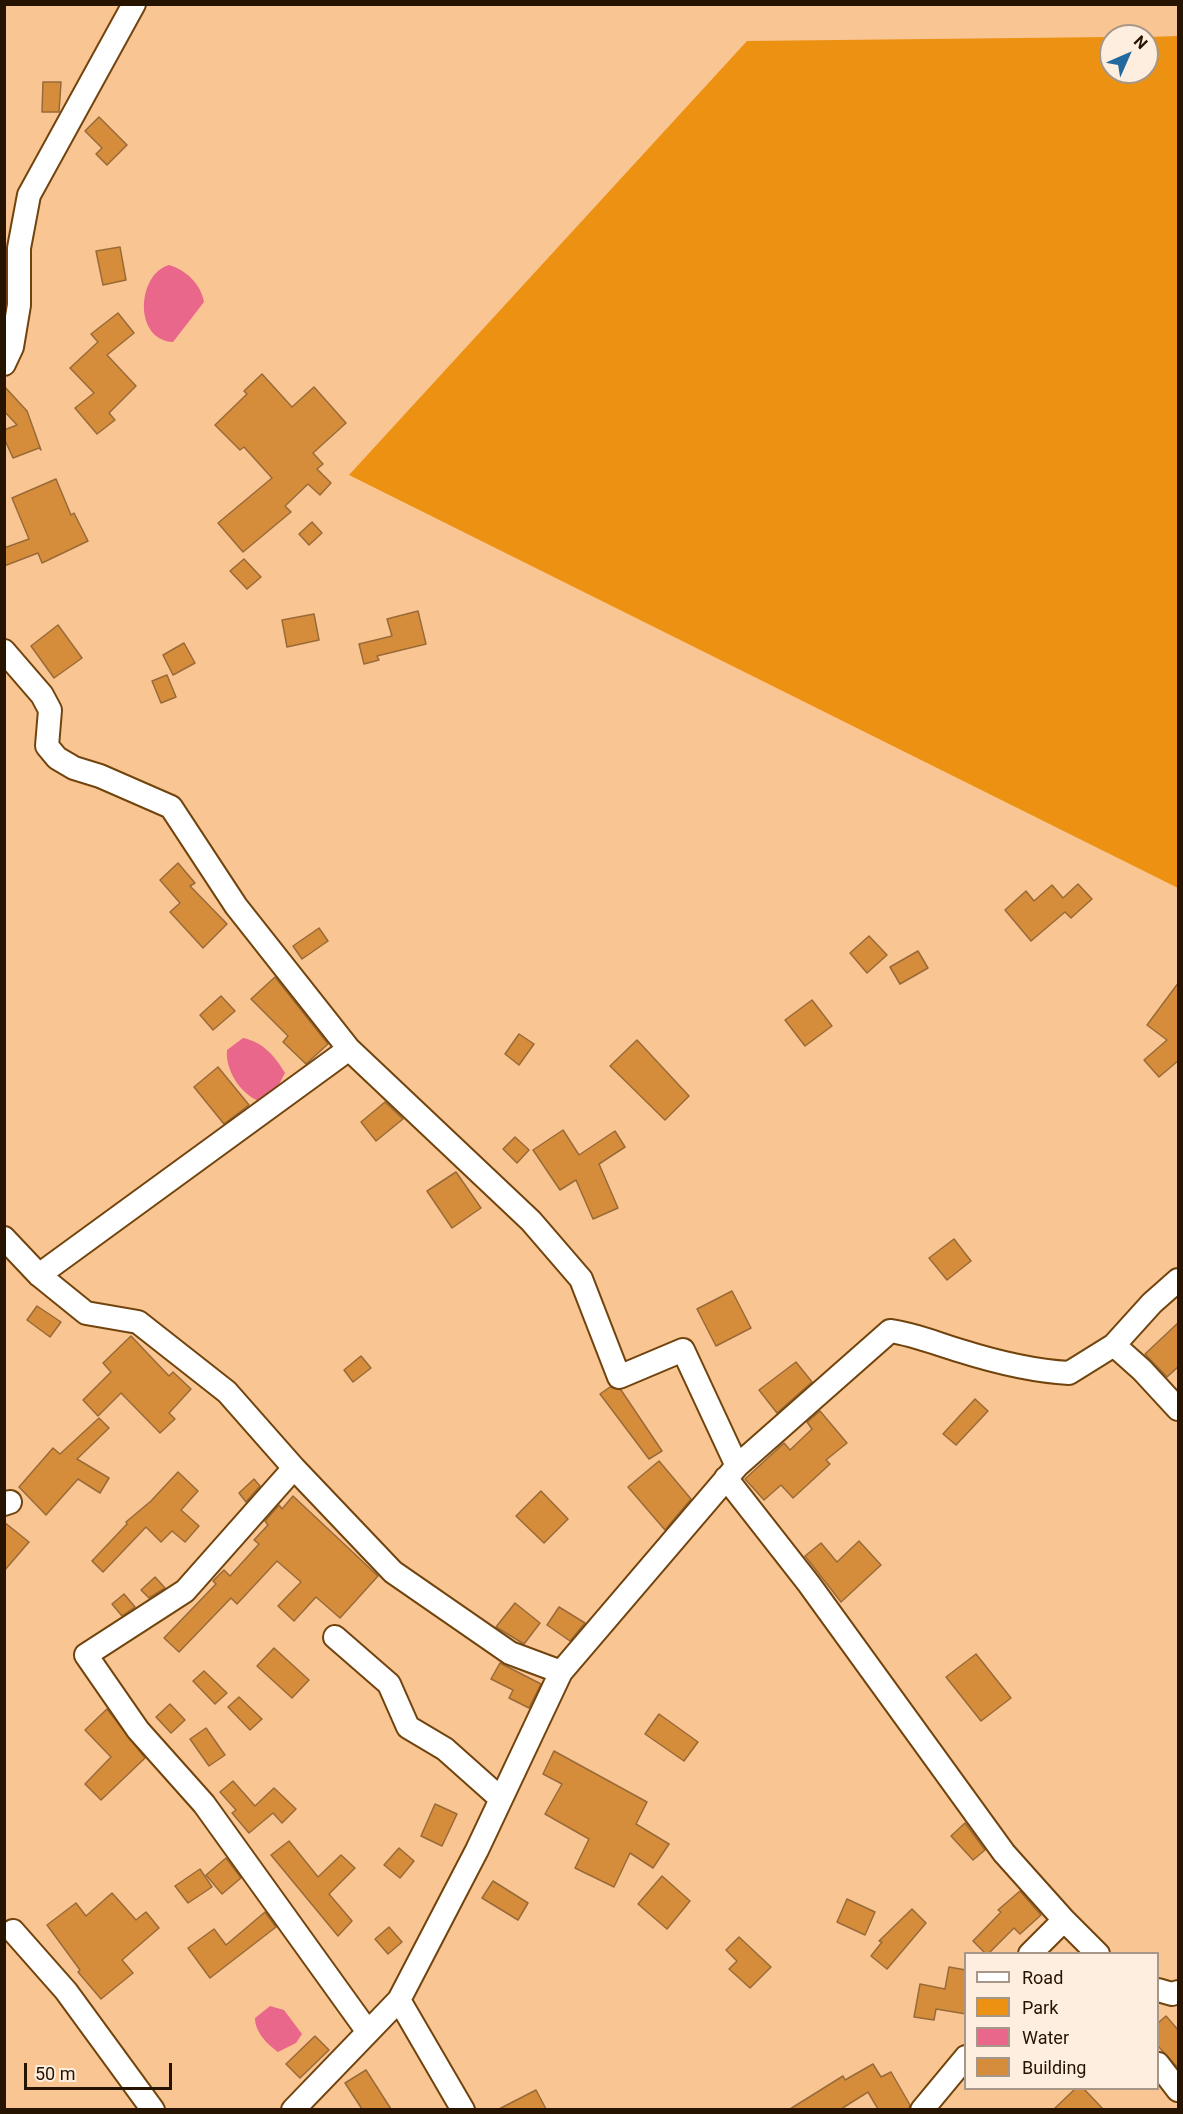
<!DOCTYPE html>
<html>
<head>
<meta charset="utf-8">
<style>
	body { margin:0 }
	#map { position:relative; width:1183px; height:2114px; overflow:hidden; background:#f9c592; font-family:Roboto,sans-serif }
	canvas { display:block }
	.frame { position:absolute; inset:0; border:6px solid #261401; pointer-events:none }
	.legend { position:absolute; left:964px; top:1952px; width:195px; height:138px; box-sizing:border-box; background:#feeedf; border:2px solid #a89786; margin:0; padding:8px 10px; list-style:none; font-size:18px; color:#261401 }
	.legend li { display:flex; align-items:center; gap:12px; height:30px }
	.legend b { width:30px; border:2px solid #a89786 }
	.north { position:absolute; left:1099px; top:24px; width:60px; height:60px; box-sizing:border-box; background:#feeedf; border:2px solid #a89786; border-radius:50%; rotate:45deg; font-size:16px; font-weight:700; line-height:24px; text-align:center; color:#261401 }
	.north::after { content:''; display:block; margin:auto; width:21px; height:27px; background:#23699d; clip-path:polygon(50% 0,100% 100%,50% 72%,0 100%) }
	.scale { position:absolute; left:24px; top:2063px; width:148px; height:27px; box-sizing:border-box; border:3px solid #261401; border-top:0; padding-left:8px; font-size:18px; line-height:21px; white-space:nowrap; color:#261401; -webkit-text-stroke:4px #feeedf; paint-order:stroke }
</style>
</head>
<body>
<div id="map">
<canvas width="1183" height="2114"></canvas>
<div class="frame"></div>
<ul class="legend">
<li><b style="height:8px;background:#fff"></b>Road</li>
<li><b style="height:16px;background:#ec9112"></b>Park</li>
<li><b style="height:16px;background:#e9678b"></b>Water</li>
<li><b style="height:16px;background:#d68d3b"></b>Building</li>
</ul>
<div class="north">N</div>
<div class="scale">50 m</div>
</div>
<script>
const g = document.querySelector('canvas').getContext('2d');
g.lineJoin = 'round';
function paint(path, color) { g.fillStyle = color; g.fill(path, 'evenodd'); }
function stroke(path, color, width, dash) { g.strokeStyle = color; g.lineWidth = width; g.lineCap = dash ? 'butt' : 'round'; g.setLineDash(dash || []); g.stroke(path); }
paint(new Path2D(`
	M 1178,36 L 1178,888 L 349,475 L 747,41 L 1111,37 L 1111,72 L 1147,72 L 1147,37 Z`), '#ec9112');
paint(new Path2D(`
	M 169,265 C 186,270 201,284 204,302 L 173,342 C 133,340 137,274 169,265 Z
	M 243,1038 C 263,1042 275,1056 285,1073 L 276,1090 L 265,1103 C 243,1098 225,1072 227,1050 Z
	M 270,2006 L 284,2010 L 302,2034 L 296,2043 L 278,2052 C 267,2044 255,2032 255,2018 Z`), '#e9678b');
const building = new Path2D(`
	M 43,82 L 61,82 L 59,112 L 42,112 Z
	M 99,117 L 127,145 L 107,165 L 96,154 L 102,148 L 85,131 Z
	M 120,247 L 126,280 L 103,285 L 96,251 Z
	M 118,313 L 134,333 L 107,355 L 136,386 L 109,413 L 115,420 L 97,434 L 75,408 L 94,393 L 70,368 L 98,342 L 91,334 Z
	M 262,374 L 292,407 L 314,387 L 346,423 L 313,453 L 323,464 L 317,469 L 331,483 L 320,495 L 308,484 L 285,506 L 291,512 L 243,552 L 218,523 L 272,478 L 244,447 L 240,450 L 215,425 L 247,394 L 244,391 Z
	M 4,386 L 27,411 L 41,450 L 39,448 L 13,458 L 4,438 L 4,430 L 17,425 L 4,411 Z
	M 56,479 L 71,515 L 74,513 L 88,541 L 42,563 L 38,553 L 4,566 L 4,548 L 29,539 L 12,498 Z
	M 312,522 L 322,533 L 309,545 L 299,534 Z
	M 244,559 L 261,577 L 247,589 L 230,571 Z
	M 418,611 L 426,644 L 377,656 L 379,660 L 364,664 L 359,644 L 392,636 L 387,619 Z
	M 314,614 L 319,640 L 287,647 L 282,620 Z
	M 58,625 L 82,658 L 54,678 L 31,646 Z
	M 184,643 L 195,663 L 173,675 L 163,655 Z
	M 167,675 L 176,697 L 161,703 L 152,681 Z
	M 178,863 L 195,883 L 190,886 L 227,924 L 203,948 L 170,912 L 180,903 L 160,880 Z
	M 1078,884 L 1092,899 L 1071,918 L 1065,912 L 1031,941 L 1005,910 L 1026,891 L 1034,901 L 1052,885 L 1063,898 Z
	M 319,928 L 328,941 L 302,959 L 293,946 Z
	M 869,936 L 887,955 L 867,973 L 850,953 Z
	M 918,951 L 928,968 L 900,984 L 890,967 Z
	M 275,977 L 328,1044 L 306,1064 L 283,1042 L 288,1036 L 251,999 Z
	M 1179,982 L 1179,1060 L 1159,1077 L 1144,1060 L 1167,1040 L 1147,1025 Z
	M 221,996 L 235,1011 L 213,1030 L 200,1015 Z
	M 812,1000 L 832,1026 L 805,1046 L 785,1020 Z
	M 519,1034 L 534,1044 L 519,1065 L 505,1054 Z
	M 637,1040 L 689,1096 L 665,1120 L 610,1066 Z
	M 218,1067 L 249,1105 L 224,1124 L 194,1087 Z
	M 385,1102 L 403,1119 L 376,1141 L 361,1122 Z
	M 563,1130 L 579,1155 L 615,1131 L 625,1147 L 599,1164 L 618,1208 L 593,1219 L 576,1180 L 560,1190 L 533,1150 Z
	M 515,1137 L 529,1150 L 517,1163 L 503,1149 Z
	M 456,1172 L 481,1208 L 452,1228 L 427,1191 Z
	M 954,1239 L 971,1261 L 947,1280 L 929,1258 Z
	M 732,1291 L 751,1328 L 716,1346 L 697,1309 Z
	M 37,1306 L 61,1322 L 50,1337 L 27,1320 Z
	M 1179,1322 L 1179,1366 L 1167,1377 L 1145,1354 Z
	M 131,1336 L 169,1376 L 173,1372 L 191,1389 L 169,1413 L 175,1419 L 160,1433 L 121,1393 L 98,1416 L 83,1400 L 111,1372 L 103,1363 Z
	M 361,1356 L 371,1368 L 353,1382 L 344,1370 Z
	M 796,1362 L 812,1382 L 777,1413 L 759,1390 Z
	M 610,1387 L 621,1390 L 662,1451 L 649,1459 L 600,1394 Z
	M 975,1399 L 988,1411 L 956,1445 L 943,1434 Z
	M 820,1411 L 847,1443 L 826,1460 L 830,1464 L 793,1498 L 781,1485 L 764,1500 L 745,1479 L 784,1443 L 790,1450 L 812,1429 L 807,1422 Z
	M 99,1418 L 109,1428 L 77,1459 L 109,1478 L 100,1493 L 78,1479 L 46,1515 L 19,1487 L 53,1448 L 60,1454 Z
	M 659,1461 L 691,1499 L 665,1530 L 628,1487 Z
	M 178,1472 L 198,1491 L 181,1510 L 199,1526 L 185,1542 L 172,1531 L 161,1542 L 146,1527 L 103,1572 L 92,1561 L 127,1524 L 126,1522 L 151,1501 Z
	M 254,1479 L 260,1486 L 246,1502 L 239,1493 Z
	M 541,1491 L 568,1519 L 544,1543 L 516,1516 Z
	M 293,1496 L 378,1576 L 340,1618 L 316,1597 L 294,1621 L 278,1606 L 301,1582 L 277,1561 L 237,1604 L 231,1598 L 179,1652 L 164,1638 L 216,1584 L 213,1581 L 224,1570 L 230,1576 L 259,1544 L 254,1540 L 268,1525 L 265,1521 L 279,1505 L 282,1509 Z
	M 4,1522 L 29,1542 L 4,1571 Z
	M 859,1541 L 881,1565 L 841,1602 L 805,1556 L 821,1543 L 837,1562 Z
	M 155,1577 L 165,1588 L 149,1598 L 141,1590 Z
	M 124,1594 L 135,1607 L 122,1616 L 112,1604 Z
	M 515,1603 L 540,1623 L 524,1644 L 496,1627 Z
	M 559,1607 L 585,1623 L 570,1641 L 547,1625 Z
	M 274,1648 L 309,1680 L 292,1698 L 257,1666 Z
	M 976,1654 L 1011,1698 L 981,1721 L 946,1677 Z
	M 500,1663 L 541,1684 L 529,1708 L 509,1698 L 513,1690 L 491,1679 Z
	M 204,1671 L 227,1693 L 215,1704 L 193,1681 Z
	M 239,1697 L 262,1719 L 250,1730 L 228,1707 Z
	M 170,1704 L 185,1720 L 171,1733 L 156,1717 Z
	M 107,1709 L 145,1758 L 101,1800 L 85,1784 L 111,1757 L 85,1730 Z
	M 659,1714 L 698,1742 L 684,1761 L 645,1734 Z
	M 206,1728 L 225,1755 L 209,1766 L 190,1739 Z
	M 554,1751 L 647,1802 L 636,1824 L 669,1844 L 653,1868 L 630,1853 L 614,1887 L 575,1868 L 589,1839 L 545,1814 L 562,1784 L 543,1774 Z
	M 233,1781 L 255,1806 L 274,1788 L 296,1809 L 282,1823 L 273,1813 L 249,1833 L 232,1813 L 236,1810 L 220,1792 Z
	M 435,1804 L 457,1814 L 442,1846 L 421,1836 Z
	M 965,1823 L 985,1850 L 973,1860 L 951,1836 Z
	M 289,1841 L 318,1877 L 341,1855 L 355,1868 L 329,1894 L 352,1921 L 338,1936 L 271,1855 Z
	M 399,1848 L 414,1861 L 400,1878 L 384,1865 Z
	M 226,1858 L 241,1878 L 222,1894 L 206,1875 Z
	M 200,1869 L 212,1887 L 188,1903 L 175,1886 Z
	M 662,1876 L 690,1901 L 667,1929 L 638,1904 Z
	M 493,1881 L 528,1903 L 518,1920 L 482,1898 Z
	M 1020,1891 L 1041,1915 L 1020,1934 L 1014,1928 L 989,1953 L 985,1953 L 973,1941 L 1001,1912 L 998,1910 Z
	M 112,1893 L 136,1920 L 146,1912 L 159,1928 L 122,1960 L 133,1973 L 101,1999 L 78,1972 L 80,1970 L 47,1925 L 76,1903 L 86,1916 Z
	M 847,1899 L 875,1912 L 865,1935 L 837,1922 Z
	M 912,1909 L 926,1923 L 887,1969 L 871,1956 L 882,1942 L 879,1941 Z
	M 265,1912 L 276,1927 L 210,1978 L 188,1948 L 214,1929 L 226,1945 Z
	M 389,1927 L 402,1942 L 388,1954 L 375,1939 Z
	M 739,1937 L 771,1967 L 750,1988 L 729,1969 L 737,1961 L 726,1950 Z
	M 949,1967 L 966,1970 L 966,2014 L 936,2009 L 934,2020 L 914,2017 L 920,1984 L 945,1989 Z
	M 1166,2016 L 1179,2031 L 1179,2069 L 1158,2046 L 1158,2023 Z
	M 315,2036 L 329,2050 L 300,2078 L 286,2064 Z
	M 873,2064 L 881,2077 L 891,2072 L 910,2105 L 909,2109 L 878,2109 L 868,2092 L 841,2109 L 790,2109 L 843,2076 L 845,2080 Z
	M 366,2070 L 391,2109 L 362,2109 L 345,2083 Z
	M 1076,2088 L 1083,2088 L 1103,2109 L 1054,2109 Z
	M 536,2090 L 546,2109 L 499,2109 Z`);
paint(building, '#d68d3b');
stroke(building, '#996a38', 1.5);
const street = new Path2D(`
	M 4,364 L 12,347 L 19,305 L 19,248 L 29,195 L 134,4
	M 4,651 L 42,695 L 50,710 L 47,746 L 57,758 L 74,768 L 100,776 L 171,807 L 236,906 L 349,1049 L 531,1221 L 581,1279 L 619,1377 L 683,1350 L 737,1466
	M 4,1238 L 39,1275 L 86,1313 L 138,1322 L 227,1392 L 294,1468 L 185,1591 L 86,1655 L 138,1730 L 204,1804 L 368,2032
	M 39,1275 L 349,1049
	M 1114,1345 L 1152,1303 L 1178,1280
	M 294,1468 L 393,1572 L 510,1653 L 561,1672
	M 726,1478 L 809,1584 L 1004,1853 L 1064,1920 L 1098,1954
	M 4,1504 L 10,1502
	M 335,1637 L 389,1684 L 408,1727 L 445,1749 L 500,1798
	M 13,1931 L 66,1991 L 153,2110
	M 1030,1954 L 1064,1920
	M 1158,1990 L 1172,1994 L 1178,1992
	M 399,2000 L 463,2110
	M 1158,2064 L 1178,2090
	M 293,2110 L 399,2000 L 477,1850 L 561,1672 L 737,1466 L 890,1331 C 914,1334 937,1344 961,1351 C 996,1362 1033,1371 1069,1373 L 1114,1345 L 1142,1370 L 1178,1409
	M 922,2110 L 966,2057`);
stroke(street, '#71440e', 26);
stroke(street, '#fff', 22);
</script>
</body>
</html>
